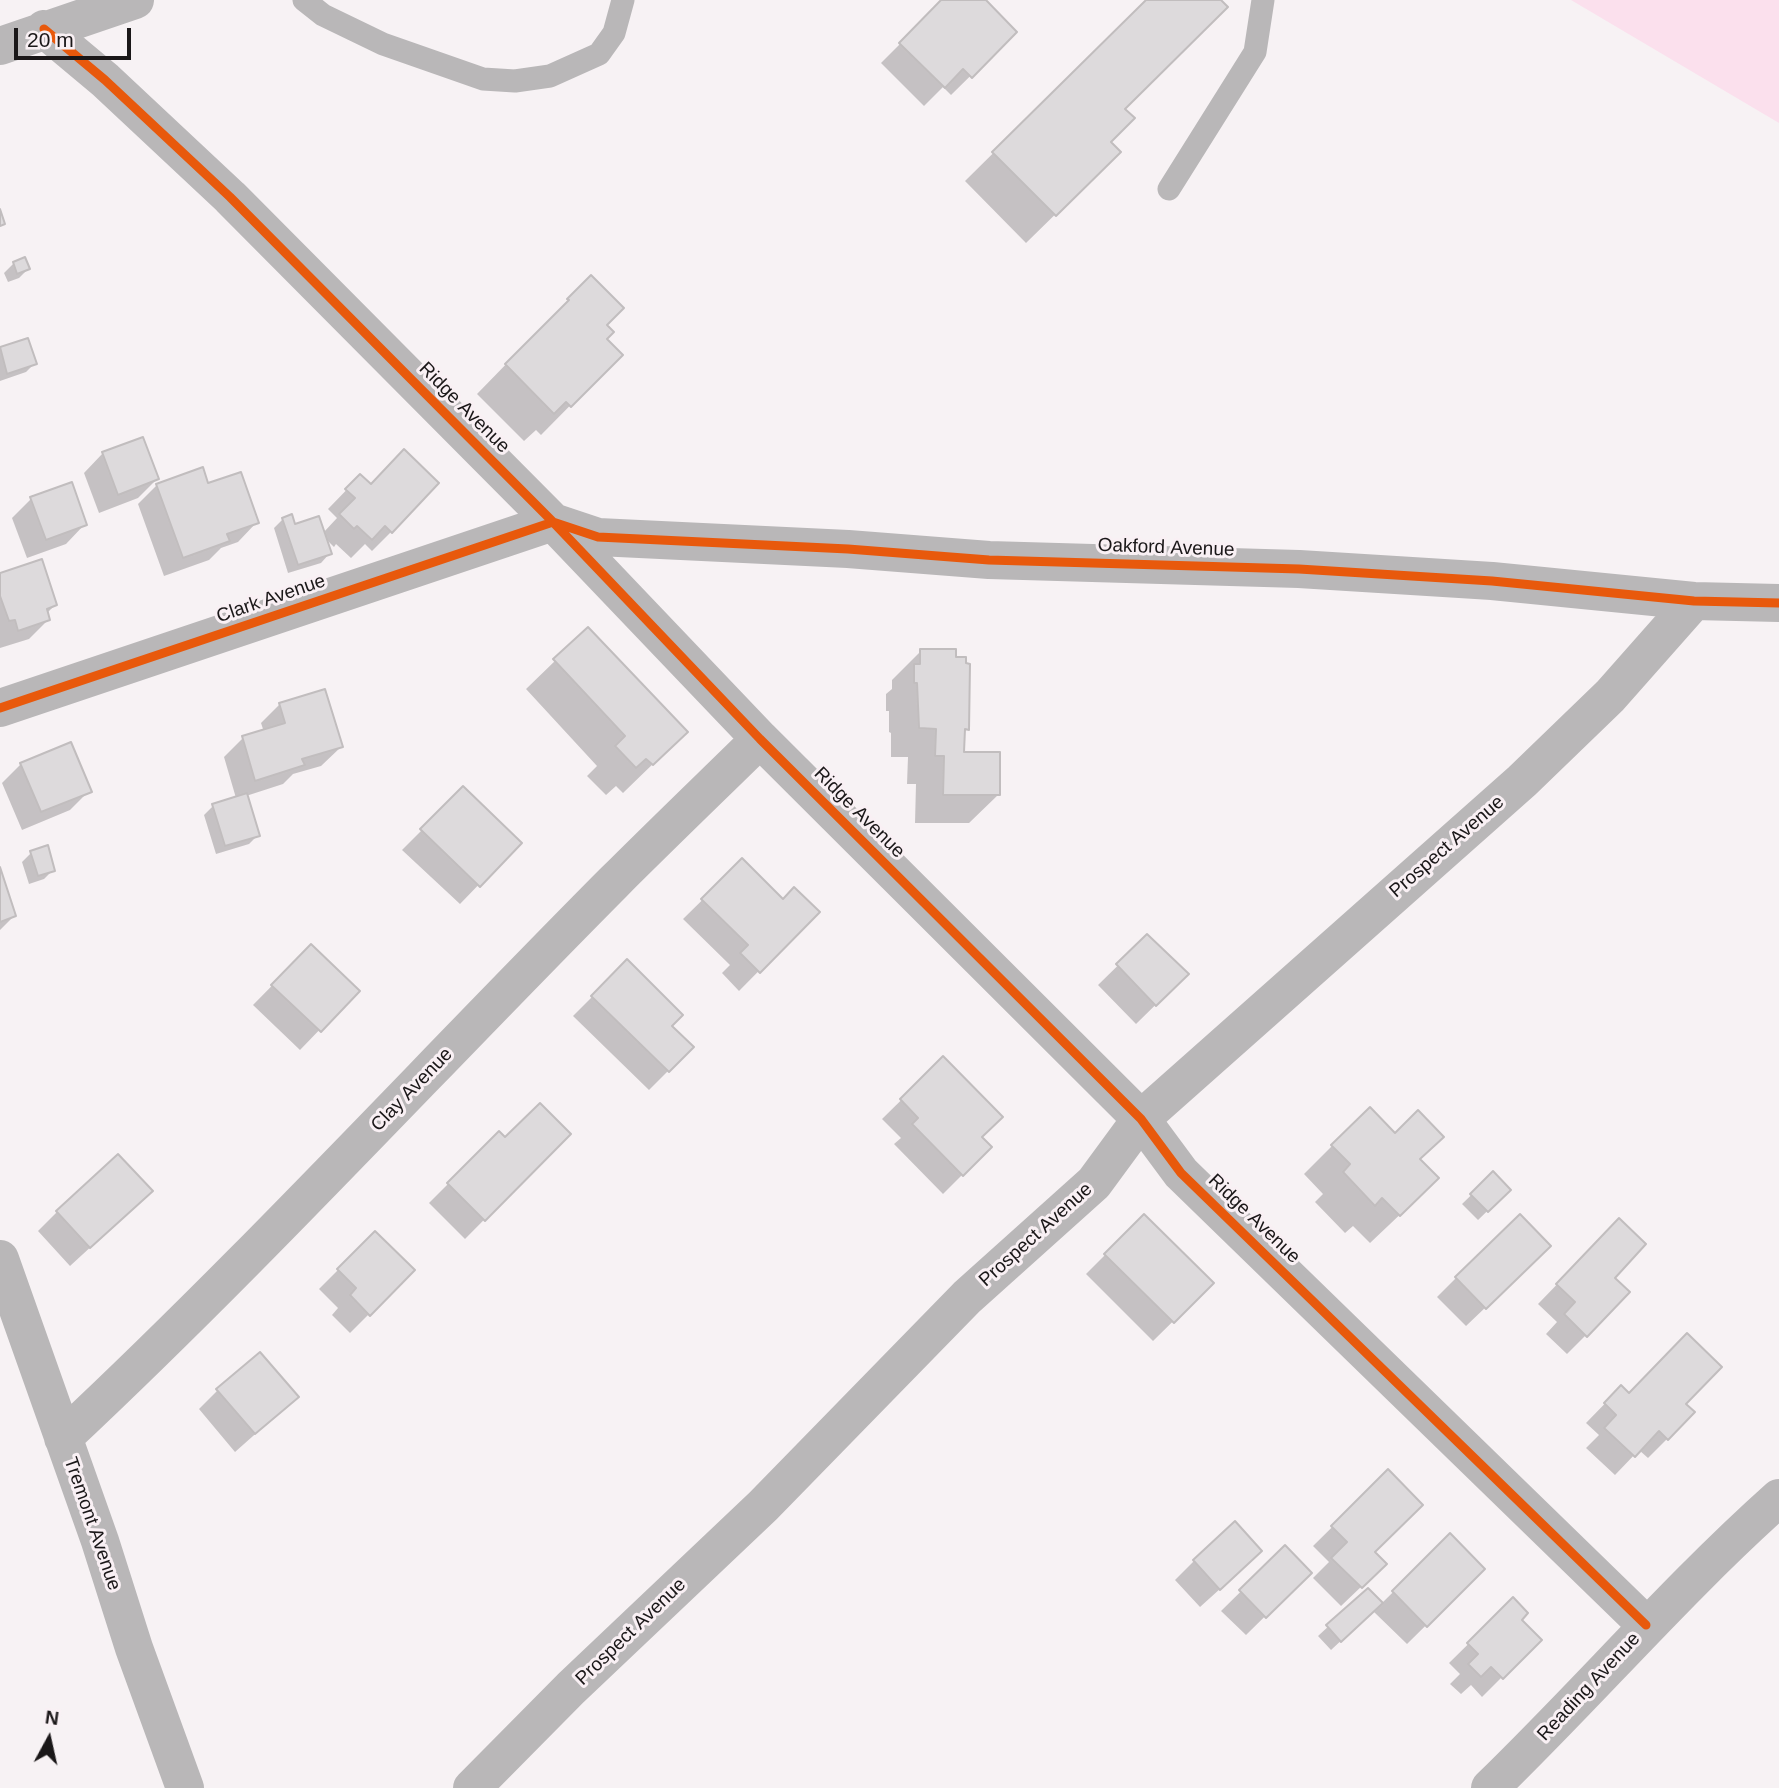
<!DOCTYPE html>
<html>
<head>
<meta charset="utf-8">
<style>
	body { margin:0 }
	#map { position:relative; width:1779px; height:1788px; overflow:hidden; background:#f7f2f4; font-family:Arial,sans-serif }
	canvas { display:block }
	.north { position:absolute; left:14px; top:1704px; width:70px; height:70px; -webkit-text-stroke:5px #f9f0f4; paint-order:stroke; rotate:8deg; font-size:19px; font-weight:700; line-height:28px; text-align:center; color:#1a1718 }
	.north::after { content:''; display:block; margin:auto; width:24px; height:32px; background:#1a1718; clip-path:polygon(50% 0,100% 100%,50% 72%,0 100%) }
	.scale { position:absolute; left:14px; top:28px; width:117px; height:32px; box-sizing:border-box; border:4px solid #1a1718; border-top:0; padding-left:9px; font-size:21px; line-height:24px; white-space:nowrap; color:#1a1718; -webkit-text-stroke:5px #f9f0f4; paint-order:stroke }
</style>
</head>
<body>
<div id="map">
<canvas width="1779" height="1788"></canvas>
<div class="north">N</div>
<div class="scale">20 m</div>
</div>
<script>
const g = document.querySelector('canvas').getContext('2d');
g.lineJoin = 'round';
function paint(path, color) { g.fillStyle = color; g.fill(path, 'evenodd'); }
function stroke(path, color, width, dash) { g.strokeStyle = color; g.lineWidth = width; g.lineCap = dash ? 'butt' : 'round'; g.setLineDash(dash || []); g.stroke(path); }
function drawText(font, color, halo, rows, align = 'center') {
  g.font = font + ' Arial,sans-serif'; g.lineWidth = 6; g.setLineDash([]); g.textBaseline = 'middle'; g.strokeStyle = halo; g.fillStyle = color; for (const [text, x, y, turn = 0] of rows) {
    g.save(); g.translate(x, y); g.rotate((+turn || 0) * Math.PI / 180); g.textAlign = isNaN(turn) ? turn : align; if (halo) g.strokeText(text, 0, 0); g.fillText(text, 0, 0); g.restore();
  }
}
paint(new Path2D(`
	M 1571,0 L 1779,0 L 1779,123 Z`), '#fbe0ed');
paint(new Path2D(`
	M 944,0 L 983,0 L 1015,32 L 951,95 L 943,87 L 924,106 L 881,63 Z
	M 1148,0 L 1218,0 L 1123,109 L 1109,141 L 1119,152 L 1026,243 L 965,181 Z
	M 14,263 L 28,269 L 19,278 L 8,282 L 4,273 Z
	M 591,277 L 604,325 L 604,339 L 620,355 L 541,435 L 536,430 L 524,441 L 477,394 Z
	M 27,340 L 35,363 L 26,372 L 0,381 L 0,349 Z
	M 103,453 L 157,479 L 138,498 L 99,513 L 84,473 Z
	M 360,476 L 391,532 L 372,551 L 365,544 L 351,558 L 336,544 L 334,547 L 325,538 L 330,553 L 321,563 L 288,573 L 274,528 L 283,519 L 294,526 L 323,533 L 337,518 L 328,509 Z
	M 157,485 L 207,485 L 257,522 L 238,542 L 221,548 L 209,560 L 164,576 L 138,504 Z
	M 31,499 L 85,524 L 66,544 L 27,558 L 12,518 Z
	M 0,575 L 55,605 L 46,614 L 48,620 L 29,639 L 0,648 Z
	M 588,629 L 657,760 L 623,793 L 616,786 L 606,795 L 587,776 L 597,766 L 526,689 Z
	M 921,651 L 967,729 L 963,733 L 963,754 L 998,795 L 969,823 L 915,823 L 916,784 L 907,784 L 908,757 L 891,757 L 891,733 L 889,732 L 889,711 L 886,711 L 886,694 L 892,689 L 892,680 Z
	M 280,704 L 341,747 L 321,766 L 293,774 L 283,784 L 246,796 L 258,835 L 249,844 L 216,854 L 204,815 L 213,806 L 236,798 L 224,757 L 243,738 L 264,732 L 261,723 Z
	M 21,764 L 89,791 L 70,810 L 22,830 L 2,783 Z
	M 463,789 L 519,843 L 460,904 L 402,850 Z
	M 31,853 L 53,870 L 44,879 L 29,884 L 22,862 Z
	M 742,861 L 783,901 L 817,912 L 739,991 L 722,973 L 730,965 L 683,919 Z
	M 0,872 L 14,916 L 0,930 Z
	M 1147,937 L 1187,974 L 1136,1024 L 1098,985 Z
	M 311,946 L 357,991 L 300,1050 L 253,1005 Z
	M 627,962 L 670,1026 L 692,1047 L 649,1090 L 573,1016 Z
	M 943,1059 L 980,1137 L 990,1147 L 943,1194 L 894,1144 L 901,1138 L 882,1119 Z
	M 499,1133 L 505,1139 L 569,1134 L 465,1239 L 429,1203 Z
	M 1395,1135 L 1419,1160 L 1408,1207 L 1370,1243 L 1353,1226 L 1345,1233 L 1315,1202 L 1323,1194 L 1304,1174 L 1332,1146 Z
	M 1493,1174 L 1509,1190 L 1478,1220 L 1462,1204 Z
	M 131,1210 L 70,1266 L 38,1231 L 57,1212 Z
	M 1144,1216 L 1212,1283 L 1153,1341 L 1086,1274 Z
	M 375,1233 L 413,1270 L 350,1333 L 332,1315 L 338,1308 L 319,1289 Z
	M 1600,1240 L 1612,1278 L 1586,1335 L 1567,1354 L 1546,1334 L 1557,1322 L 1538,1304 Z
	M 1530,1265 L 1466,1326 L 1437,1297 L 1456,1278 Z
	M 1621,1387 L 1629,1395 L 1684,1404 L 1667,1439 L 1648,1458 L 1639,1450 L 1615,1475 L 1586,1448 L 1599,1435 L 1586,1423 Z
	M 218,1390 L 297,1397 L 235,1452 L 199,1409 Z
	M 1388,1472 L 1373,1552 L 1385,1564 L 1341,1606 L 1313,1578 L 1329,1562 L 1313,1546 Z
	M 1450,1536 L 1483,1569 L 1407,1644 L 1373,1611 L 1331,1650 L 1318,1636 L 1368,1590 L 1381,1604 Z
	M 1285,1548 L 1309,1573 L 1246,1635 L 1221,1611 Z
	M 1194,1561 L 1241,1570 L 1200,1607 L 1175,1580 Z
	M 1513,1600 L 1519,1620 L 1539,1640 L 1482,1697 L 1471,1685 L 1461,1694 L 1450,1684 L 1460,1674 L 1449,1663 Z`), '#0003');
const building = new Path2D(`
	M 941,0 L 986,0 L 1017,32 L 972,78 L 963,69 L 945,88 L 899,43 Z
	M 1146,0 L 1221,0 L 1228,7 L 1125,109 L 1135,118 L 1111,142 L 1121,152 L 1056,216 L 992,152 Z
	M 0,209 L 5,224 L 0,226 Z
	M 25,257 L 30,269 L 17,274 L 13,262 Z
	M 591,275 L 624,308 L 607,325 L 614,332 L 607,339 L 623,355 L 571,407 L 566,402 L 554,414 L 505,364 L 569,300 L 567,299 Z
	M 28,338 L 37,364 L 7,374 L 0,347 Z
	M 143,437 L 159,479 L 118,495 L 102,452 Z
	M 404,449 L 439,483 L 392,533 L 385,526 L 372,540 L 357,526 L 354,529 L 339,514 L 355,498 L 345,489 L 360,474 L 371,484 Z
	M 203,467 L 208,483 L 241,472 L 259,523 L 227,534 L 230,541 L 183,558 L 156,484 Z
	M 72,482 L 87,525 L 46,540 L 30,497 Z
	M 292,514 L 295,524 L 319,516 L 332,554 L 298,565 L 282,518 Z
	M 42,559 L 57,605 L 47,609 L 50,620 L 18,631 L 15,620 L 9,621 L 0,596 L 0,573 Z
	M 588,627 L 688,732 L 653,765 L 646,759 L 636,768 L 615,746 L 625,736 L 553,659 Z
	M 920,649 L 956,649 L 956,657 L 966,657 L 966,663 L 970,664 L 969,730 L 965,729 L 964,752 L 1000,752 L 1000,795 L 943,795 L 944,756 L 935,756 L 936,729 L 919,728 L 917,683 L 914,683 L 914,664 L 920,664 Z
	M 325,689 L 343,747 L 302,759 L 305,765 L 255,781 L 242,736 L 285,723 L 279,703 Z
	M 71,742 L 92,792 L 41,812 L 20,763 Z
	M 463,786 L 522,843 L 480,887 L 420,829 Z
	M 247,793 L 260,836 L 225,846 L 212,804 Z
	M 48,845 L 55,871 L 38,876 L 30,851 Z
	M 742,858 L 783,899 L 794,887 L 820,912 L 760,973 L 740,953 L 748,945 L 701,899 Z
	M 0,867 L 16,916 L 0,922 Z
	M 1147,934 L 1189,974 L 1156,1006 L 1116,964 Z
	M 311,944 L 360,991 L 321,1032 L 271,985 Z
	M 627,959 L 683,1015 L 672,1026 L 694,1047 L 669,1072 L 591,996 Z
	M 943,1056 L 1003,1117 L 982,1137 L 992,1147 L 963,1176 L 912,1124 L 918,1118 L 900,1099 Z
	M 540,1103 L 571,1134 L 485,1221 L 447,1183 L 499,1131 L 505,1137 Z
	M 1370,1107 L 1395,1133 L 1418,1110 L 1444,1137 L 1420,1159 L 1439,1178 L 1400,1216 L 1382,1198 L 1375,1206 L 1343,1172 L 1350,1164 L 1331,1145 Z
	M 118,1154 L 153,1191 L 90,1248 L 56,1211 Z
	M 1493,1171 L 1511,1190 L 1488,1212 L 1470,1194 Z
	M 1144,1214 L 1214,1283 L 1174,1323 L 1104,1254 Z
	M 1520,1214 L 1551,1246 L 1486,1309 L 1455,1277 Z
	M 1619,1218 L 1646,1244 L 1615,1278 L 1630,1292 L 1587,1337 L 1564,1314 L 1575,1302 L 1556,1284 Z
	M 375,1231 L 415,1270 L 370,1316 L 350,1295 L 356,1288 L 337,1269 Z
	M 1687,1333 L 1722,1367 L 1686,1404 L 1695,1412 L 1668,1440 L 1659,1431 L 1635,1457 L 1604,1428 L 1616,1415 L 1604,1403 L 1621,1385 L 1629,1393 Z
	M 260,1352 L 299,1397 L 255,1434 L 216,1389 Z
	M 1388,1469 L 1423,1505 L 1375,1552 L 1387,1564 L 1362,1588 L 1331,1558 L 1347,1542 L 1331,1526 Z
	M 1235,1521 L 1262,1551 L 1220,1590 L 1193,1560 Z
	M 1450,1533 L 1485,1569 L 1427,1627 L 1392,1591 Z
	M 1285,1545 L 1312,1573 L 1266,1618 L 1239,1590 Z
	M 1368,1588 L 1383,1603 L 1341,1642 L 1326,1625 Z
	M 1513,1597 L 1528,1613 L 1522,1620 L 1542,1640 L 1503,1679 L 1491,1667 L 1481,1677 L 1468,1664 L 1478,1654 L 1467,1643 Z`);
paint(building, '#dddadc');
stroke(building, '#c1bdbe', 2);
stroke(new Path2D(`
	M 304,0 L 323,15 L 383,44 L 483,79 L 515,81 L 550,76 L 599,54 L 614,33 L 623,0
	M 1169,189 L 1255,52 L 1263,0`), '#b9b7b8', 23);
stroke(new Path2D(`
	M 44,29 L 105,80 L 230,197 L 553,522 L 760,739 L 1141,1119 L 1181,1173 L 1646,1625
	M 0,46 L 135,0
	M 0,708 L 553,522 L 598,537 L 848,549 L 989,560 L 1299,569 L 1492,581 L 1694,601 L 1779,603
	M 0,1259 L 100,1541 L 134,1648 L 185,1788
	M 63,1438 C 253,1260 429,1068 613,883 C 661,835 711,787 760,739
	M 472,1788 L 571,1688 L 763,1506 L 967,1297 L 1094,1183 L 1141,1119 L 1522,781 L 1610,696 L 1694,601
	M 1490,1788 C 1588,1693 1677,1589 1779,1498`), '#b9b7b8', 38);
stroke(new Path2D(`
	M 44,29 L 105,80 L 230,197 L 553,522 L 760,739 L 1141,1119 L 1181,1173 L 1646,1625
	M 0,708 L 553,522 L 598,537 L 848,549 L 989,560 L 1299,569 L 1492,581 L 1694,601 L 1779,603`), '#e8590c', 9);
drawText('19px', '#1a1718', '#f9f0f4', [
	["Ridge Avenue",464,408,45],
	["Oakford Avenue",1166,548,2],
	["Clark Avenue",271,599,-19],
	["Ridge Avenue",859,813,45],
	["Prospect Avenue",1447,847,-41],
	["Clay Avenue",412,1090,-46],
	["Ridge Avenue",1254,1219,44],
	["Prospect Avenue",1036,1235,-42],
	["Tremont Avenue",92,1524,71],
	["Prospect Avenue",631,1632,-44],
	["Reading Avenue",1589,1687,-47]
]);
</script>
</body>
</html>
